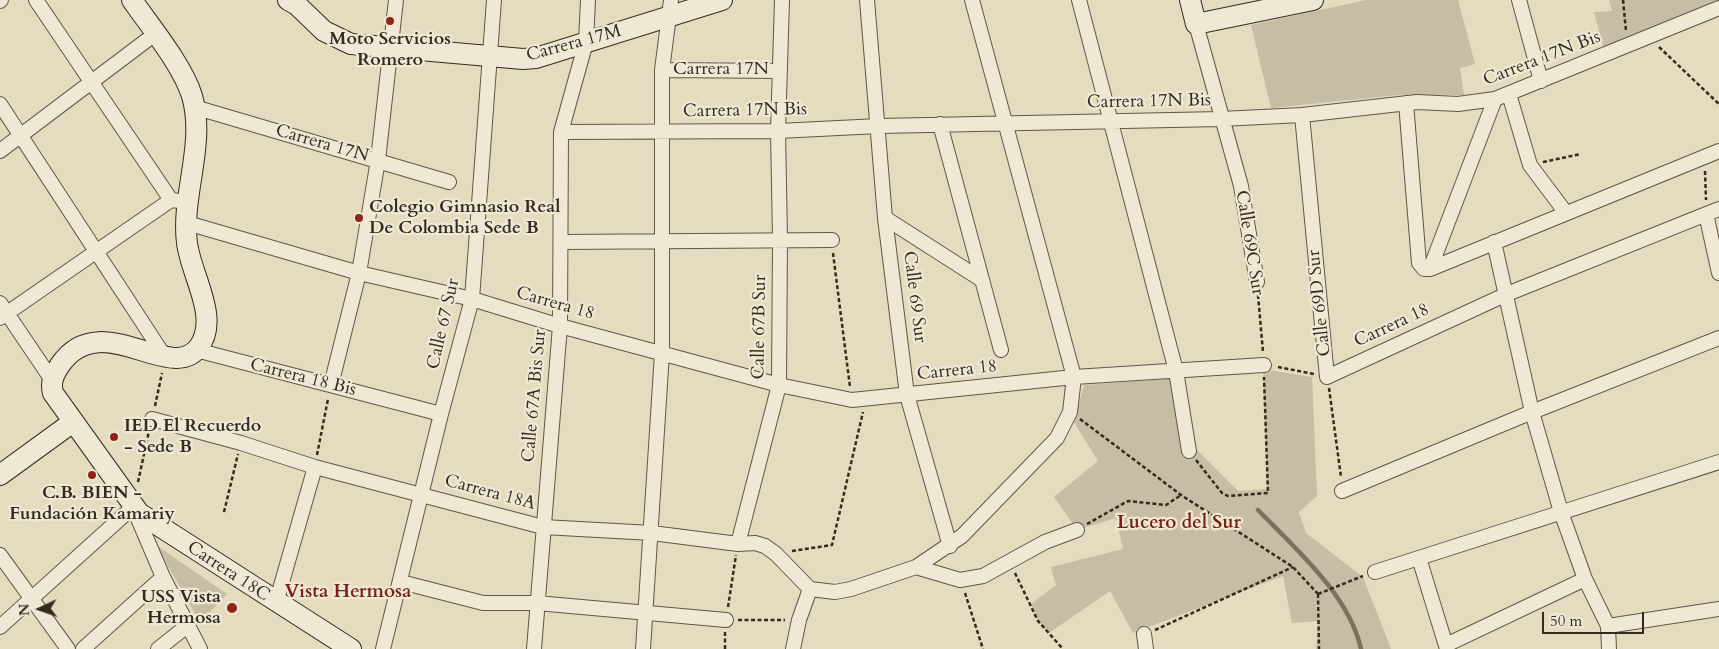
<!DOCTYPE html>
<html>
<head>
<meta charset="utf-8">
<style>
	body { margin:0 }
	#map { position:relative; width:1719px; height:649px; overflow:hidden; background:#e5dbbf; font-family:Cardo,serif }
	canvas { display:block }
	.north { position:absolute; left:15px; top:584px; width:50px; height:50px; -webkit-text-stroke:4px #eee8d5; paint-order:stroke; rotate:267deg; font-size:14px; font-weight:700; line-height:20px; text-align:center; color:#362a1e }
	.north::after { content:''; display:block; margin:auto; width:18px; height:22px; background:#362a1e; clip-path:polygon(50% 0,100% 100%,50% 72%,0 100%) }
	.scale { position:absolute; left:1542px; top:612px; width:102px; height:22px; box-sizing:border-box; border:2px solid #362a1e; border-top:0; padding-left:6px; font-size:15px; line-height:18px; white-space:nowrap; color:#362a1e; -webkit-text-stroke:4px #eee8d5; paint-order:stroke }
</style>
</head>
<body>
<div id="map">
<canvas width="1719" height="649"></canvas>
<div class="north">N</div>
<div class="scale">50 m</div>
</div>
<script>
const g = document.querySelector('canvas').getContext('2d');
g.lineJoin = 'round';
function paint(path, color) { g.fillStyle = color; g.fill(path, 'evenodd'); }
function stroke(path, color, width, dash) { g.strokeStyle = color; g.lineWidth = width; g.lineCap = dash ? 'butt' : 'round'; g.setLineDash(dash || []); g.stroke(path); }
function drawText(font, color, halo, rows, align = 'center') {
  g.font = font + ' Cardo,serif'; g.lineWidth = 4.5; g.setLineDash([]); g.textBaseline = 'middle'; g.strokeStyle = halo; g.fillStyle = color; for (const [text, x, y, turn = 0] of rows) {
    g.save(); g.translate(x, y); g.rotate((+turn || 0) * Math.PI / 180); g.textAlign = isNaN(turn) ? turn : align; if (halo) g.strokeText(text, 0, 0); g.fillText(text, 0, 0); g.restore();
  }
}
paint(new Path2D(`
	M 1366,0 L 1458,0 L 1475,64 L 1460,68 L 1464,95 L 1399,95 L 1271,108 L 1251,25 Z
	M 1609,0 L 1719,0 L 1604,49 L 1594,12 L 1612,11 Z
	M 1263,369 L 1312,377 L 1317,496 L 1299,512 L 1306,533 L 1363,577 L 1391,649 L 1316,649 L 1318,621 L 1292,623 L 1283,576 L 1133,633 L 1110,591 L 1049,633 L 1040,623 L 1031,604 L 1056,585 L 1051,567 L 1123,549 L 1116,518 L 1077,530 L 1054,497 L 1098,461 L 1074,422 L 1084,385 L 1178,378 L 1196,449 L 1238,491 L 1267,489 Z
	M 156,545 L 227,594 L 200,622 Z`), '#c7bda4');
stroke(new Path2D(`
	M 1258,510 C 1296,549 1349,595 1361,649`), '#7c705e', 4.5);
const street = new Path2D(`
	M 36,0 L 171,200
	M 867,0 L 885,218 L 907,395 L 950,546
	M 1079,0 L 1176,371 L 1189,451
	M 1519,0 L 1541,81
	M 0,1 L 1,0
	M 1196,24 L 1241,186 L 1257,282
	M 662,70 L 780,71
	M 1509,94 L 1530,165 L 1566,213
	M 1406,103 L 1419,263 L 1424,269 L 1430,269 L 1719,151
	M 0,104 L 165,357
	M 194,107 L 449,182
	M 1302,115 L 1327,377 L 1507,294 L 1719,209
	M 940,124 L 1001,350
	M 561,132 L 778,131 L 879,126 L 1221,119 L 1302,115 L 1417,102 L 1458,104 L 1495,99 L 1719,8
	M 0,151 L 155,34
	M 1706,214 L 1719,273
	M 885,218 L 982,280
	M 187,223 L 359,273 L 472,299 L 560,326 L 779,385 L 852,400 L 1074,377 L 1264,365
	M 561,242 L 832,240
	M 1494,242 L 1532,412 L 1561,512 L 1585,579 L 1608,626 L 1609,649
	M 1430,269 L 1495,99
	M 0,303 L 52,380
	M 0,318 L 171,200 L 180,201
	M 196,350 L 441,414
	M 331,385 L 359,273 L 378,160 L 396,0
	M 152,419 L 241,443 L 315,467 L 543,527 L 652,533 L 738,544 L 755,543 L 765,546 L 776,554 L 810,589 L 835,592 L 851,589 L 916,567 L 962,536 L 1057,438 L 1070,412 L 1074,377 L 972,0
	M 1342,491 L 1532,412 L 1719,338
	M 738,544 L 779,385 L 780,239 L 778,131 L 782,0
	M 0,555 L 68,649
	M 1419,558 L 1447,649
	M 916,567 L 960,580 L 983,576 L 1045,542 L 1077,530
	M 1375,572 L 1719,462
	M 401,582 L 483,603 L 537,603 L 726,620
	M 276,603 L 315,467
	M 1608,626 L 1719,609
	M 0,627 L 133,507 L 163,577 L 200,649
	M 1144,634 L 1146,649
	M 1446,645 L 1585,579
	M 83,649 L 163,577
	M 158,649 L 187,626
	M 383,649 L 441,414 L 472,299 L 494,0
	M 534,649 L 560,326 L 561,132 L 586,42 L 588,0
	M 643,649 L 662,353 L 662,70 L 671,0
	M 793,649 L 799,620 L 810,589`);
const secondary = new Path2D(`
	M 132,0 C 150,26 183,66 192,96 C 206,144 181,195 187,243 C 191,276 221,319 198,348 C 170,384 100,306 60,365 C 54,374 50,382 53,393 L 139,513 L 351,649
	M 288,0 L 297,5 L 324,31 L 351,44 L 523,59 L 536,58 L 722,0
	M 1190,0 L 1196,24 L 1313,0
	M 0,475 L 73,422`);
stroke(street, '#625646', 16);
stroke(secondary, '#362a1e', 22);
stroke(new Path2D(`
	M 1623,0 L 1626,31
	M 1659,47 L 1719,104
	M 1543,162 L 1581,154
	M 1705,171 L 1706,200
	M 833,253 L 850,387
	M 1258,295 L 1263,352
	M 1278,367 L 1314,374
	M 1329,388 L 1341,477
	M 155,406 L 162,373
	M 1080,419 L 1181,495 L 1293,567 L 1318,594
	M 317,455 L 328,399
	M 1196,460 L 1222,493 L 1228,496 L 1268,493 L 1264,377
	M 138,482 L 149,431
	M 224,512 L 238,454
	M 1087,524 L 1128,501 L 1166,505 L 1181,495
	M 792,551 L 832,545 L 863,412
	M 1015,573 L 1038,621 L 1063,649
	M 965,593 L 983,649
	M 1318,594 L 1363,576
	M 1318,594 L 1319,649
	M 728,607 L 736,555
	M 738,620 L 785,620
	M 1155,630 L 1293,567
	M 725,649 L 725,632`), '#362a1e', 2.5, [4, 2.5]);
stroke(street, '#eee8d5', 14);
stroke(secondary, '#eee8d5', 20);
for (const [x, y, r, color] of [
	[390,21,5,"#8f2418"],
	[359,218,5,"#8f2418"],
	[114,437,5,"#8f2418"],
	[92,475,5,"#8f2418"],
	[232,608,6,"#8f2418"]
]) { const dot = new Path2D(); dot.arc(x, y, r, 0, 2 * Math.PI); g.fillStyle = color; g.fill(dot); stroke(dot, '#eee8d5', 2); }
drawText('bold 18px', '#362a1e', '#eee8d5', [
	["Moto Servicios",390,40],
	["Romero",390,61],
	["Colegio Gimnasio Real",369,208,"left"],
	["De Colombia Sede B",369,229,"left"],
	["IED El Recuerdo",124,427,"left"],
	["- Sede B",124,448,"left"],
	["C.B. BIEN -",92,494],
	["Fundación Kamariy",92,515],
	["USS Vista",221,598,"right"],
	["Hermosa",221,619,"right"]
]);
drawText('18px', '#362a1e', '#eee8d5', [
	["Carrera 17M",574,44,-15],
	["Carrera 17N Bis",1542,59,-21],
	["Carrera 17N",721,70],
	["Carrera 17N Bis",1149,102,-1],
	["Carrera 17N Bis",745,111,-1],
	["Carrera 17N",322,144,16],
	["Calle 69C Sur",1249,243,81],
	["Calle 69 Sur",914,297,83],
	["Calle 69D Sur",1320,303,-96],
	["Carrera 18",555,304,16],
	["Calle 67 Sur",444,324,-77],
	["Carrera 18",1392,326,-25],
	["Calle 67B Sur",760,327,-89],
	["Carrera 18",957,371,-6],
	["Carrera 18 Bis",303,378,14],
	["Calle 67A Bis Sur",535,396,-85],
	["Carrera 18A",490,493,15],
	["Carrera 18C",228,572,33]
]);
drawText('bold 19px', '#7a1f14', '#eee8d5', [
	["Lucero del Sur",1179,524],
	["Vista Hermosa",348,593]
]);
</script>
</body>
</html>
